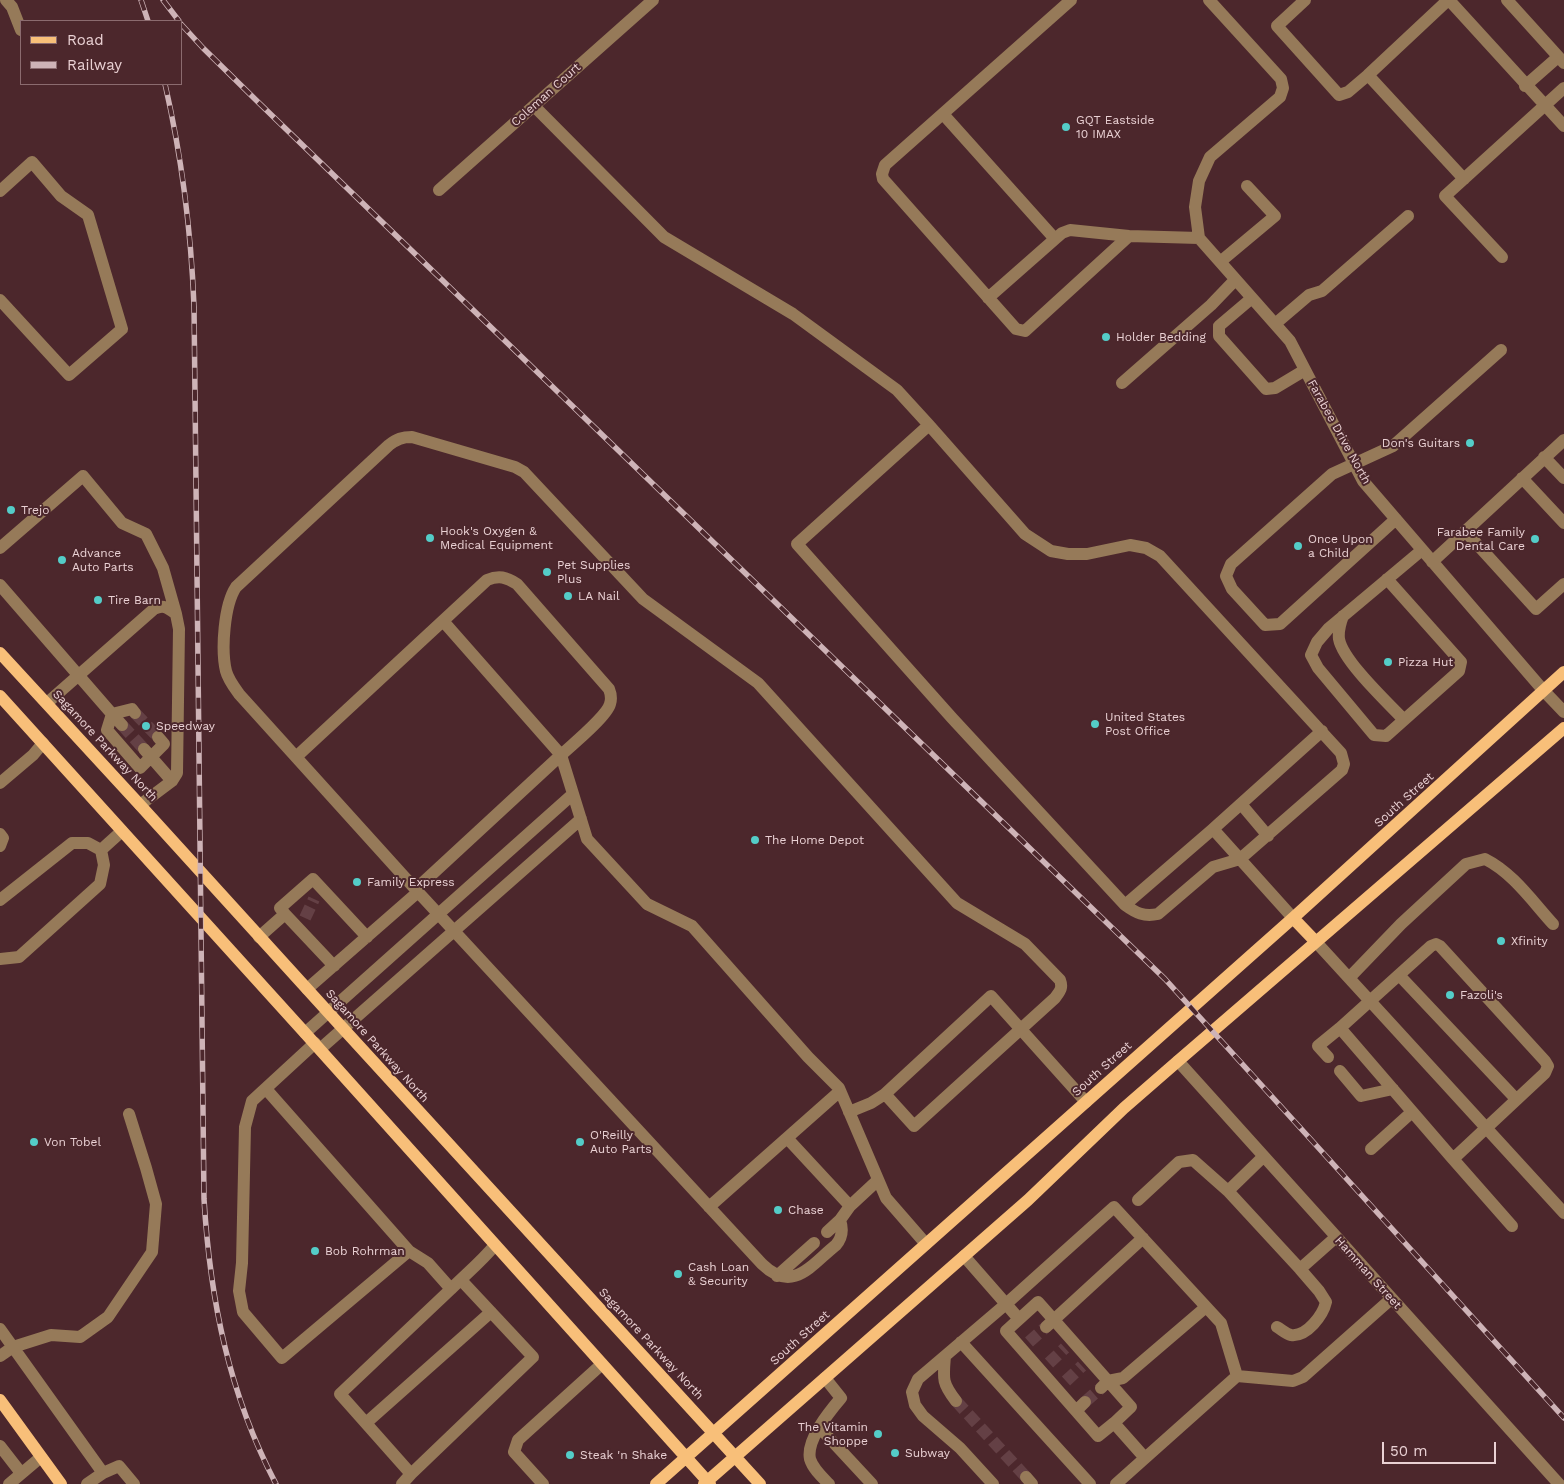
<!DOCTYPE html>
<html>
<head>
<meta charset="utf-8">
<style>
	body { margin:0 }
	#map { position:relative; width:1564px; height:1484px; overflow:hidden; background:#4c272c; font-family:"Work Sans",sans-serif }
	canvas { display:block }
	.legend { position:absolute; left:20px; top:20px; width:162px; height:65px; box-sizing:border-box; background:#4c272c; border:1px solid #8b6b6f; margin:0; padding:6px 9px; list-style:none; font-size:15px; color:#ead1d4 }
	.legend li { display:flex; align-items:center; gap:10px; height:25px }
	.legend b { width:25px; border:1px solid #8b6b6f }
	.scale { position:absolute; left:1382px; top:1442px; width:114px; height:22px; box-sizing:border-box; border:2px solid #ead1d4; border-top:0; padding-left:6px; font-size:15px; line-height:18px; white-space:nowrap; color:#ead1d4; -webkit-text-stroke:4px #4c272c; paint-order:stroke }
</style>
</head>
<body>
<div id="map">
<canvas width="1564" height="1484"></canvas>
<ul class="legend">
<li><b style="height:6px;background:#f8bf79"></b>Road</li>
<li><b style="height:6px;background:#ceb3b7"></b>Railway</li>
</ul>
<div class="scale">50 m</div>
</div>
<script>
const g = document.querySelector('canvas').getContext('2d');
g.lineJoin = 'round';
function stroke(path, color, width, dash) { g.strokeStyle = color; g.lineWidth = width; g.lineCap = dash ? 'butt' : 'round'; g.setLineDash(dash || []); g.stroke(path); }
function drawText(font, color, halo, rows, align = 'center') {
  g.font = font + ' "Work Sans",sans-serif'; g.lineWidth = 4; g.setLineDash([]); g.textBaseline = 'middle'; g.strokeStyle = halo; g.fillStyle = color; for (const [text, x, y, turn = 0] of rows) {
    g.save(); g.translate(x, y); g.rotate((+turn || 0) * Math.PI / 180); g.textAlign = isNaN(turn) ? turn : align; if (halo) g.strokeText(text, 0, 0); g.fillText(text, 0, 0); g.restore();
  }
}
stroke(new Path2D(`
	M 135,713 L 158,737
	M 122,725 L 144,749
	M 305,918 L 314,899
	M 1029,1342 L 1046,1327
	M 1049,1363 L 1065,1348
	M 1066,1381 L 1082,1366
	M 956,1401 L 1026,1477
	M 1085,1402 L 1101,1388`), '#644045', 12, [12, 6]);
stroke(new Path2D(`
	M 6,0 L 12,7 L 21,30
	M 1071,0 L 885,165 L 882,174 L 883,179 L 1016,329 L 1025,331 L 1129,236
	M 1305,0 L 1277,26 L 1339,95 L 1348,92 L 1368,75
	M 1448,0 L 1368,75 L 1464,179
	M 1449,0 L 1564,126
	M 1507,0 L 1564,63
	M 1525,86 L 1558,57
	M 534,106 L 664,237 L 793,314 L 897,390 L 929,425 L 1025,534 L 1051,551 L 1068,554 L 1087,554 L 1130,545 L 1146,548 L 1160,556 L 1341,753 L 1344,764 L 1342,770 L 1240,859 L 1213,867 L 1158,914 C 1144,917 1136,913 1125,905
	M 943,114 L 1055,239 L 1062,233 L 1070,230 L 1129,236 L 1199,238
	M 439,190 L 653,0
	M 0,191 L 32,162 L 61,196 L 88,215 L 122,329 L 69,375 L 0,300
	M 1199,238 L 1290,341 L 1363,481 L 1543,690 L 1564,712
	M 1199,238 L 1195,207 L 1199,181 L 1210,157 L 1280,97 L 1283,88 L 1281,79 L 1209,0
	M 1502,257 L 1445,196 L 1564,88
	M 1220,262 L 1275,216 L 1247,186
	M 988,298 L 1055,239
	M 1252,298 L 1219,326 L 1219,336 L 1266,389 L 1275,388 L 1305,370
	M 1275,324 L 1309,295 L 1322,291 L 1408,216
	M 1122,383 L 1211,305 L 1235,280
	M 929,425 L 797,544 L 952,718 L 1125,905 L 1213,829
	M 1544,457 L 1564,478
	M 1522,478 L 1564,523
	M 1396,519 L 1280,624 L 1265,625 L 1232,589 L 1226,576 L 1231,564 L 1332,474 L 1393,446 L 1501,350
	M 1465,531 L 1536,609 L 1564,584
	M 0,548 L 83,476 L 122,523 L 146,534 L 163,568 L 176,614
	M 1432,562 L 1564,440
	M 1387,579 L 1461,662 L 1459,671 L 1386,736 L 1374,735 L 1318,668 L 1311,655 L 1317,642 L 1329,628 L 1422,550
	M 0,585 L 112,714 L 132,709 L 135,713
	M 1343,616 C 1340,624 1338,631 1339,639 C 1343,661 1387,702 1404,720
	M 47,703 L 154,609 C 164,604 168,608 176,614 L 179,629 L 177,773 L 172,781 L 140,805
	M 122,725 L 112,714 L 107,730 L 140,768 L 164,744 L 158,737
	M 144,749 L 172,781
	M 296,757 L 487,580 C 499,575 506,577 517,584 L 609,689 C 611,694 612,698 610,704 C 607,716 572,745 561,755 L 587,839 L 647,904 L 692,926 L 808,1057 L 839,1088 L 886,1198 L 926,1244
	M 0,783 L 33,755 L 43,743
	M 1241,804 L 1268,836
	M 0,834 L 3,838 L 0,846
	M 101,850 L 122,831
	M 416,889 L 561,755 L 443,621
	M 418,892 L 239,694 C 234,687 228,679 226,671 C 221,650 224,605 236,587 L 389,445 C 397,439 402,437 412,437 L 515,467 L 524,472 L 643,599 L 758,683 L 957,903 L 1025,944 L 1060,980 C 1063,988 1060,991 1055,998 L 914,1126 L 885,1094 L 871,1103 L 849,1112
	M 0,900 L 72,843 L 88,843 L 101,850 L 104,865 L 100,884 L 19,957 L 0,959
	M 285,914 L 280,908 L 313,879 L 367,937
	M 1293,918 L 1213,829 L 1322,731
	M 259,937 L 285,914 L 334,966
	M 1316,942 L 1564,1213
	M 1436,944 L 1440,946 L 1545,1061 L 1548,1066 L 1545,1073 L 1453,1159 L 1340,1028 L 1431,946 Z
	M 1399,975 L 1516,1099
	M 1349,978 L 1401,924 L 1466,864 L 1485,859 C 1513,873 1532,901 1553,924
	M 307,989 L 418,892 L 762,1264 C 793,1294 811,1265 836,1245 C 843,1237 843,1229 840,1220 L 850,1206 L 878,1180
	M 305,1033 L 573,794
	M 320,1049 L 581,819
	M 1328,1057 L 1318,1046 L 1340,1028
	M 1178,1061 L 1559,1484
	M 1340,1071 L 1361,1096 L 1393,1089
	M 266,1089 L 409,1251 L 282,1358 L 243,1312 L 239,1291 L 242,1263 L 245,1127 L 252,1101 L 315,1043
	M 885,1094 L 991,996 L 1086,1102
	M 787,1138 L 850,1206
	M 1371,1149 L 1412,1112
	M 1263,1157 L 1228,1191 L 1300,1269 L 1335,1238
	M 1453,1159 L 1512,1226
	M 1138,1200 L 1179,1162 L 1193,1160 L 1228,1191
	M 709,1207 L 840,1091
	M 827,1232 L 840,1220
	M 409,1251 L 428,1263 L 451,1289
	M 964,1256 L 1006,1304 L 918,1379 L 912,1392 L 915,1405 L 923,1416 L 960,1448 L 993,1484
	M 777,1276 L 814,1243
	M 461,1280 L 533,1357 L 411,1474 L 340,1394 L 451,1289 C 466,1274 482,1261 495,1245
	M 1019,1319 L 1006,1304 L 1114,1207 L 1221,1323 L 1237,1376
	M 1046,1327 L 1143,1238
	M 1277,1327 C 1281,1329 1286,1334 1291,1335 C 1307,1337 1323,1315 1326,1302 L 1319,1291 L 1300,1269
	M 0,1329 L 103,1473 L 87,1484
	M 961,1342 L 1090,1484
	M 0,1356 L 13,1347 L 51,1335 L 80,1337 L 108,1317 L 152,1252 L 156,1204 L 146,1168 L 129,1114
	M 945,1356 C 943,1379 942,1383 956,1401
	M 825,1378 L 841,1398 C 829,1412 806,1440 810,1459 C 813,1469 822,1477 829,1484
	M 1101,1388 L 1108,1381 L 1123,1378 L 1206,1307
	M 1076,1411 L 1085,1402
	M 366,1423 L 491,1312
	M 1114,1423 L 1098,1436 L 1006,1331 L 1038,1302 L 1131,1407 L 1114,1423 L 1145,1458
	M 819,1427 L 872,1484
	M 0,1446 L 21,1473
	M 103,1473 L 119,1466 L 134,1484
	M 1026,1477 L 1032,1484
	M 9,1484 L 41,1457
	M 402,1484 L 411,1474
	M 543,1484 L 514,1452 L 518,1440 L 602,1364
	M 1116,1484 L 1237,1376 L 1293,1381 L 1303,1377 L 1391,1299`), '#967a59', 12);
stroke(new Path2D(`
	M 0,653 L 140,805 L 328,1012 L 760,1484
	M 0,696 L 305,1033 L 710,1484
	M 1293,918 L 1316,942
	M 0,1400 L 61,1484
	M 656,1484 L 1293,918 L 1564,672
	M 704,1484 L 1028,1200 L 1124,1108 L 1178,1061 L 1564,728`), '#f8bf79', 12);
const rail = new Path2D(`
	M 141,0 L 148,21
	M 163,0 L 179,21
	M 181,24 L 203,48 L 258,102 L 1165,979 L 1564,1418
	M 165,84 C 182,158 191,230 194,306 L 204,1199 C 210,1300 229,1394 276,1484`);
stroke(rail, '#ceb3b7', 5.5);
stroke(rail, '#4c272c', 4, [11]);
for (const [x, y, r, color] of [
	[1066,127,5,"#54cdc8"],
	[1106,337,5,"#54cdc8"],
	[1470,443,5,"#54cdc8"],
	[11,510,5,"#54cdc8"],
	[430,538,5,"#54cdc8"],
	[1535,539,5,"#54cdc8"],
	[1298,546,5,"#54cdc8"],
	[62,560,5,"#54cdc8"],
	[547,572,5,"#54cdc8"],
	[568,596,5,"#54cdc8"],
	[98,600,5,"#54cdc8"],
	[1388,662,5,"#54cdc8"],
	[1095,724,5,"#54cdc8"],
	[146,726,5,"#54cdc8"],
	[755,840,5,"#54cdc8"],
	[357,882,5,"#54cdc8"],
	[1501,941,5,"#54cdc8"],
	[1450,995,5,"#54cdc8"],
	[34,1142,5,"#54cdc8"],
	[580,1142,5,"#54cdc8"],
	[778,1210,5,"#54cdc8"],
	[315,1251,5,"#54cdc8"],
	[678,1274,5,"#54cdc8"],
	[878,1434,5,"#54cdc8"],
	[895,1453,5,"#54cdc8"],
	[570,1455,5,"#54cdc8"]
]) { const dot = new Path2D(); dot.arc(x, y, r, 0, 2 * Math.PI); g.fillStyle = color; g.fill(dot); stroke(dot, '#4c272c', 2); }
drawText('12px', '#ead1d4', '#4c272c', [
	["Coleman Court",546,95,-42],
	["Farabee Drive North",1339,432,61],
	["Sagamore Parkway North",105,746,47],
	["South Street",1404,800,-42],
	["Sagamore Parkway North",377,1046,48],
	["South Street",1102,1069,-42],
	["Hamman Street",1368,1273,48],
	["South Street",800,1338,-42],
	["Sagamore Parkway North",651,1344,47]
]);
drawText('12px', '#ead1d4', '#4c272c', [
	["GQT Eastside",1076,120],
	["10 IMAX",1076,134],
	["Holder Bedding",1116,337],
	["Don's Guitars",1460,443,"right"],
	["Trejo",21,510],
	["Hook's Oxygen &",440,531],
	["Medical Equipment",440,545],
	["Farabee Family",1525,532,"right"],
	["Dental Care",1525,546,"right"],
	["Once Upon",1308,539],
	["a Child",1308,553],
	["Advance",72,553],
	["Auto Parts",72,567],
	["Pet Supplies",557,565],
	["Plus",557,579],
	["LA Nail",578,596],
	["Tire Barn",108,600],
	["Pizza Hut",1398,662],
	["United States",1105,717],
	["Post Office",1105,731],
	["Speedway",156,726],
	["The Home Depot",765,840],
	["Family Express",367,882],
	["Xfinity",1511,941],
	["Fazoli's",1460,995],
	["O'Reilly",590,1135],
	["Auto Parts",590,1149],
	["Von Tobel",44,1142],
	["Chase",788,1210],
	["Bob Rohrman",325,1251],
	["Cash Loan",688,1267],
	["& Security",688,1281],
	["The Vitamin",868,1427,"right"],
	["Shoppe",868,1441,"right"],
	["Subway",905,1453],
	["Steak 'n Shake",580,1455]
], 'left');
</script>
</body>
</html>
